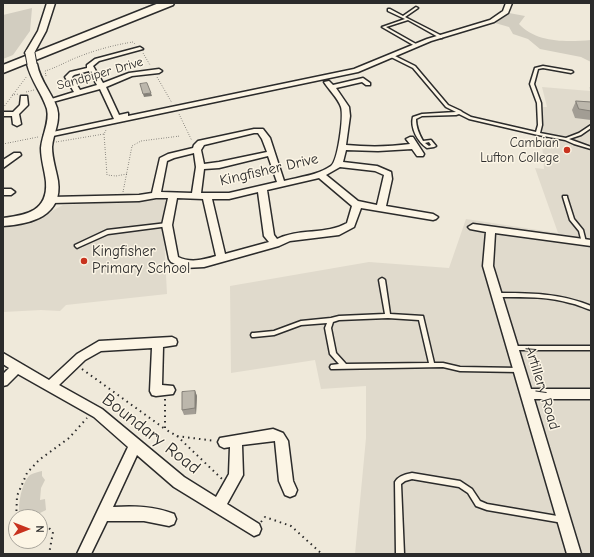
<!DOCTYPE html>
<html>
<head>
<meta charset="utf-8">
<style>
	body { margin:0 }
	#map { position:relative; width:594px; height:557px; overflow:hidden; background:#efe9da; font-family:"Comic Neue",sans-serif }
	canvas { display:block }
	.frame { position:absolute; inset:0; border:4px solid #2b2b2b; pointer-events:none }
	.north { position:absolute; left:8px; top:509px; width:40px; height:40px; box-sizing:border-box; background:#fcf5e5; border:1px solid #a8a49b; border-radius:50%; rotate:90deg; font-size:11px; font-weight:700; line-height:16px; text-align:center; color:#2b2b2b }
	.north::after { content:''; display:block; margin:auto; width:14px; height:18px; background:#c8321e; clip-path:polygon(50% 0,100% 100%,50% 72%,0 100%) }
</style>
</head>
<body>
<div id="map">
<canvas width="594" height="557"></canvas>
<div class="frame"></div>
<div class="north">N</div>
</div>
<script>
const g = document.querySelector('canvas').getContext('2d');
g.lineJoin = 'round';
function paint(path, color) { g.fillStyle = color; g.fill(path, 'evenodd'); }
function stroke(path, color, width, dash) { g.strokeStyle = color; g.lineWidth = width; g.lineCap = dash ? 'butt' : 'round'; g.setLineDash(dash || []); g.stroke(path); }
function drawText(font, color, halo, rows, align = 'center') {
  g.font = font + ' "Comic Neue",sans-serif'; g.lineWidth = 3; g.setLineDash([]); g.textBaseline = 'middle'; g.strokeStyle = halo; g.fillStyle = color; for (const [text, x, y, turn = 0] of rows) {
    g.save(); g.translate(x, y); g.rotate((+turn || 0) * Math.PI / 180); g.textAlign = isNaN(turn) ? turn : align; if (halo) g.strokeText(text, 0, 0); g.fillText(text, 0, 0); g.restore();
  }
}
paint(new Path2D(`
	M 542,87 L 590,91 L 589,87 L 591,87 L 591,554 L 355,554 L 366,438 L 366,386 L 321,389 L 315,360 L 231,373 L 230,286 L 369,262 L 449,268 L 466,219 L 558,233 L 535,168 L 544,169 L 541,131 L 543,107 L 547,107 Z
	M 164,199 L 166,202 L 163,217 L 167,294 L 66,305 L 60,311 L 41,310 L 3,312 L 3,228 L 28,224 L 63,205 Z`), '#e0dacc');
paint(new Path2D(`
	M 32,8 L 30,31 L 13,55 L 3,59 L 3,15 Z
	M 509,13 L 525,16 L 519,24 C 537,43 566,42 591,40 L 591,62 L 581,57 L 540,49 L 528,39 L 513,34 L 509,27 L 495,23 Z
	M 42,471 L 42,476 L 45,480 L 41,488 L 40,500 L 45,499 L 46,510 L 32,517 L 21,517 C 16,508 22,482 30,475 C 33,473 38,472 42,471 Z`), '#d2cdc0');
const lane = new Path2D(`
	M 416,7 L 418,8 L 405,17 L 442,36 L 442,38 L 440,38 L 408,20 L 386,27 L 416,44 L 416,46 L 415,46 L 382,27 L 405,19 L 388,11 L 388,9 L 390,9 L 403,16 Z
	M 391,55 L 393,55 L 415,66 L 448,105 L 461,111 L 462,112 L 471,117 L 536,132 L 538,125 L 537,103 L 530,84 L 535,68 L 543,66 L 572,71 L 573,72 L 571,73 L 543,68 L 538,69 L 534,84 L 541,103 L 542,125 L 540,133 L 566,138 L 579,133 L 591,125 L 591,128 L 581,135 L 569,139 L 591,147 L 591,149 L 574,144 L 565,140 L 538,135 L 469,119 L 459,114 L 456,115 L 422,116 L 416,119 C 416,127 419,134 423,141 L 431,140 L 436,146 L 434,147 L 427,148 C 418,142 410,128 413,117 L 422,114 L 456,112 L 446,107 L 413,68 L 391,57 ZM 429,142 L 431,145 L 429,146 L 425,143 Z
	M 563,196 L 567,196 L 567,197 L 574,219 L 583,230 L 586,242 L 586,243 L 582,243 L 579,231 L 570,220 L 563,197 Z
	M 167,223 L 169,225 L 169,226 L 108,234 L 79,247 L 77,248 L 75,246 L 75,245 L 107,230 Z
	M 382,278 L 384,279 L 385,280 L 390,314 L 423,316 L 434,363 L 443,363 L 460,367 L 519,368 L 521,368 L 522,370 L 521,372 L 519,372 L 460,371 L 443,367 L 333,369 L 331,369 L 330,367 L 331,365 L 339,364 L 330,354 L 325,328 L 327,323 L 301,325 L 274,335 L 254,337 L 252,337 L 251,335 L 252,333 L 254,333 L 274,331 L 301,321 L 331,318 L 339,316 L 385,314 L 379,280 L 380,279 ZM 388,318 L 419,320 L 429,363 L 346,364 L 336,353 L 331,328 L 333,322 L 339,320 Z
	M 497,293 C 529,293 561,293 591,306 L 591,310 C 584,308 577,304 570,303 C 546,296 521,297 497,297 L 495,296 L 494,295 L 495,294 Z
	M 511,346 L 591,346 L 591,350 L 511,350 L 510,348 Z
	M 412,473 L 460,481 L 472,489 L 480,501 L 487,504 L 563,517 L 565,518 L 566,520 L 565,522 L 563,523 L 487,510 L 476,506 L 468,493 L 459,487 L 412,479 L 405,481 L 401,484 L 404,554 L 396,554 L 395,482 C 398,476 406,474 412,473 Z`);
const street = new Path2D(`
	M 506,3 L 512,3 L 508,13 L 494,22 L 431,41 L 358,72 L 48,137 L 44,135 L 48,133 L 114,119 L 100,89 L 49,103 L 45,101 L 74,92 L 65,77 L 70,72 L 87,68 L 87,65 L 95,59 L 140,47 L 143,49 L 99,61 L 93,66 L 103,83 L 129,73 L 159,69 L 162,71 L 159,73 L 132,76 L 106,87 L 119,115 L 128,113 L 128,116 L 354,69 L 427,39 L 490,20 L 503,11 ZM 89,71 L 97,85 L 80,90 L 72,77 L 74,75 Z
	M 363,78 L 370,83 L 370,85 L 366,85 L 362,82 L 336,88 L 349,107 L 350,116 L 346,145 C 367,147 389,147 410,144 L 406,139 L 410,137 L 413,137 L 424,154 L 423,156 L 417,156 L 412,149 L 378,151 L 346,150 L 343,162 L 377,166 L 391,172 L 392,179 L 386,206 L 433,214 L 438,217 L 436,219 L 433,220 L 361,208 L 354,227 L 339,235 L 290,241 L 279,246 L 204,267 L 184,268 L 171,262 L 169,259 L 162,225 L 168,198 L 156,198 L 139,201 L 51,203 L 47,200 L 51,197 L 139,195 L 152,193 L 160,158 L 168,154 L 193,148 L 194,145 L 198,141 L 254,129 L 263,129 L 270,138 L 284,181 C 300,177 318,175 331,166 C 338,161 344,116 341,107 C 338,98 329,90 324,82 L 329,81 L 333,85 ZM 254,133 L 258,133 L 262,139 L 267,152 L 219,162 L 204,164 L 201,150 L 204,145 ZM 194,153 L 196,167 L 192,193 L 161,192 L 167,161 L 174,158 ZM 268,156 L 277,182 L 229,193 L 201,193 L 204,169 L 219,168 ZM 340,167 L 375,171 L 384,175 L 377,205 L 358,201 L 326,175 ZM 319,178 L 352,206 L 347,223 C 326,235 299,228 277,239 L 274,235 L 267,190 ZM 258,192 L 264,236 L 269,242 L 225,254 L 212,199 L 229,199 ZM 177,198 L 203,199 L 216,256 C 203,260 190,263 178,257 L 172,225 Z
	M 21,96 L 27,96 L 28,105 L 19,114 L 21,124 L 17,126 L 13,124 L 12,116 L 3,116 L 3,112 L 13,112 L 20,105 Z
	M 14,153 L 20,153 L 21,155 L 3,168 L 3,160 Z
	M 3,189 L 11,189 L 15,192 L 11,195 L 3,195 Z
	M 473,224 L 591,240 L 591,246 L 495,233 L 493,266 L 531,389 L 591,389 L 591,399 L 534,399 L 581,554 L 567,554 L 483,266 L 486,232 L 470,229 L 468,227 Z
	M 172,337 L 176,339 L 177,342 L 176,345 L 163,347 L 162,385 L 173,386 L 175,390 L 173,394 L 156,396 L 152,395 L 150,391 L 152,348 L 101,351 L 85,360 L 59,385 L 102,409 L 184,477 L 216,497 L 229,474 L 230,447 L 224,448 L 220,446 L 218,442 L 220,438 L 273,429 L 283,433 L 288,441 L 293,481 L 297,490 L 295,495 L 290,497 L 285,495 L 279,481 L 275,441 L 242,445 L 243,475 L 227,504 L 259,524 L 261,529 L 259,534 L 254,536 L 174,487 L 137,455 L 113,507 C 134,506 154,506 174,514 L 176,519 L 174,524 L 169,526 L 144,521 L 107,521 L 91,554 L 77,554 L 128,447 L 94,417 L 18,374 L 7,385 L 3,386 L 3,374 L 9,368 L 3,364 L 3,353 L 49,380 L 77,354 L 99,341 Z`);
const secondary = new Path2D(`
	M 47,3 L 55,3 L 46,31 L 33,55 L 27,55 L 25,53 L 38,31 Z
	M 32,61 L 37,64 C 40,81 52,93 57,108 C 61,121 53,134 52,147 C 52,159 56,169 58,181 C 63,216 31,224 3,226 L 3,218 C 27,215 48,211 46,182 C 45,171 41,160 41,148 C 42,135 50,122 47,109 C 42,93 31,81 27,64 Z`);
const highway = new Path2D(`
	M 159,3 L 174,3 L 173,5 L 3,73 L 3,65 Z`);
stroke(lane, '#2b2b2b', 3);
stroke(street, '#2b2b2b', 3);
stroke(secondary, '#2b2b2b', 3);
stroke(highway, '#2b2b2b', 3);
stroke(new Path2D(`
	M 143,53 L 150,65
	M 46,76 L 45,71 C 55,68 64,63 73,59 C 92,51 113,45 133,42 L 135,44
	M 157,77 L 172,103
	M 26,92 L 34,90
	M 12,95 L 19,94
	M 3,108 L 27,76
	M 179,114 L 192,141
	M 106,130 L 104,134 L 107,175 L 116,176 L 127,174
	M 56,142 L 104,134
	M 3,144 L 38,137
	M 123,192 L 132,146 L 141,141 L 180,136`), '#2b2b2b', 1, [0.5, 2]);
stroke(new Path2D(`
	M 82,369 L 165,429
	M 165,399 L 165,429 L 177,436 L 215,441
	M 177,436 L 222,479
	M 16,522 L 17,496 L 27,473 L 39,460 L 69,438 L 87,418
	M 261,522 L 265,517 L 291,526 L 322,554
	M 40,525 L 45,524 L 53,532 L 49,554`), '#2b2b2b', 2, [1.5, 4]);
paint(lane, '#fcf5e5');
paint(street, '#fcf5e5');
paint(secondary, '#fcf5e5');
paint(highway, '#fcf5e5');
const secondaryBridge = new Path2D(`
	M 30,53 L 32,64`);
stroke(secondaryBridge, '#2b2b2b', 11, []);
stroke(secondaryBridge, '#fcf5e5', 9);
paint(new Path2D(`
	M 576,101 L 591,102 L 591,120 L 575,118 L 572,110 Z
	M 195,391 L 197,396 L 196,414 L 184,415 L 182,410 Z`), '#a29d94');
paint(new Path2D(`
	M 151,93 L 152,96 L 144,97 L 143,94 Z
	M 195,391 L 197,396 L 196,414 L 195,408 Z`), '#848078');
const building = new Path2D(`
	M 147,83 L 151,93 L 143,94 L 140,84 Z
	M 576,101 L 591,102 L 591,111 L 579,109 Z
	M 195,391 L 195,408 L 182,410 L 182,392 Z`);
paint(building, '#bcb7ac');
stroke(building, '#848078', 1);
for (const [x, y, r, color] of [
	[567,150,4,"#c8321e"],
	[84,261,4,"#c8321e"]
]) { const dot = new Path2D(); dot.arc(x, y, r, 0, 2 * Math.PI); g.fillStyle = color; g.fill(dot); stroke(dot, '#fcf5e5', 1.5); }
drawText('13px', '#2b2b2b', '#fcf5e5', [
	["Sandpiper Drive",100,74,-16]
]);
drawText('13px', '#2b2b2b', '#fcf5e5', [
	["Cambian",559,143],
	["Lufton College",559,158]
], 'right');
drawText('15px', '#2b2b2b', '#fcf5e5', [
	["Kingfisher Drive",269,170,-13],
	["Artillery Road",542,388,73]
]);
drawText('15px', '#2b2b2b', '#fcf5e5', [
	["Kingfisher",92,252],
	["Primary School",92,269]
], 'left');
drawText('18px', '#2b2b2b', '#fcf5e5', [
	["Boundary Road",151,434,38]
]);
</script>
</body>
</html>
